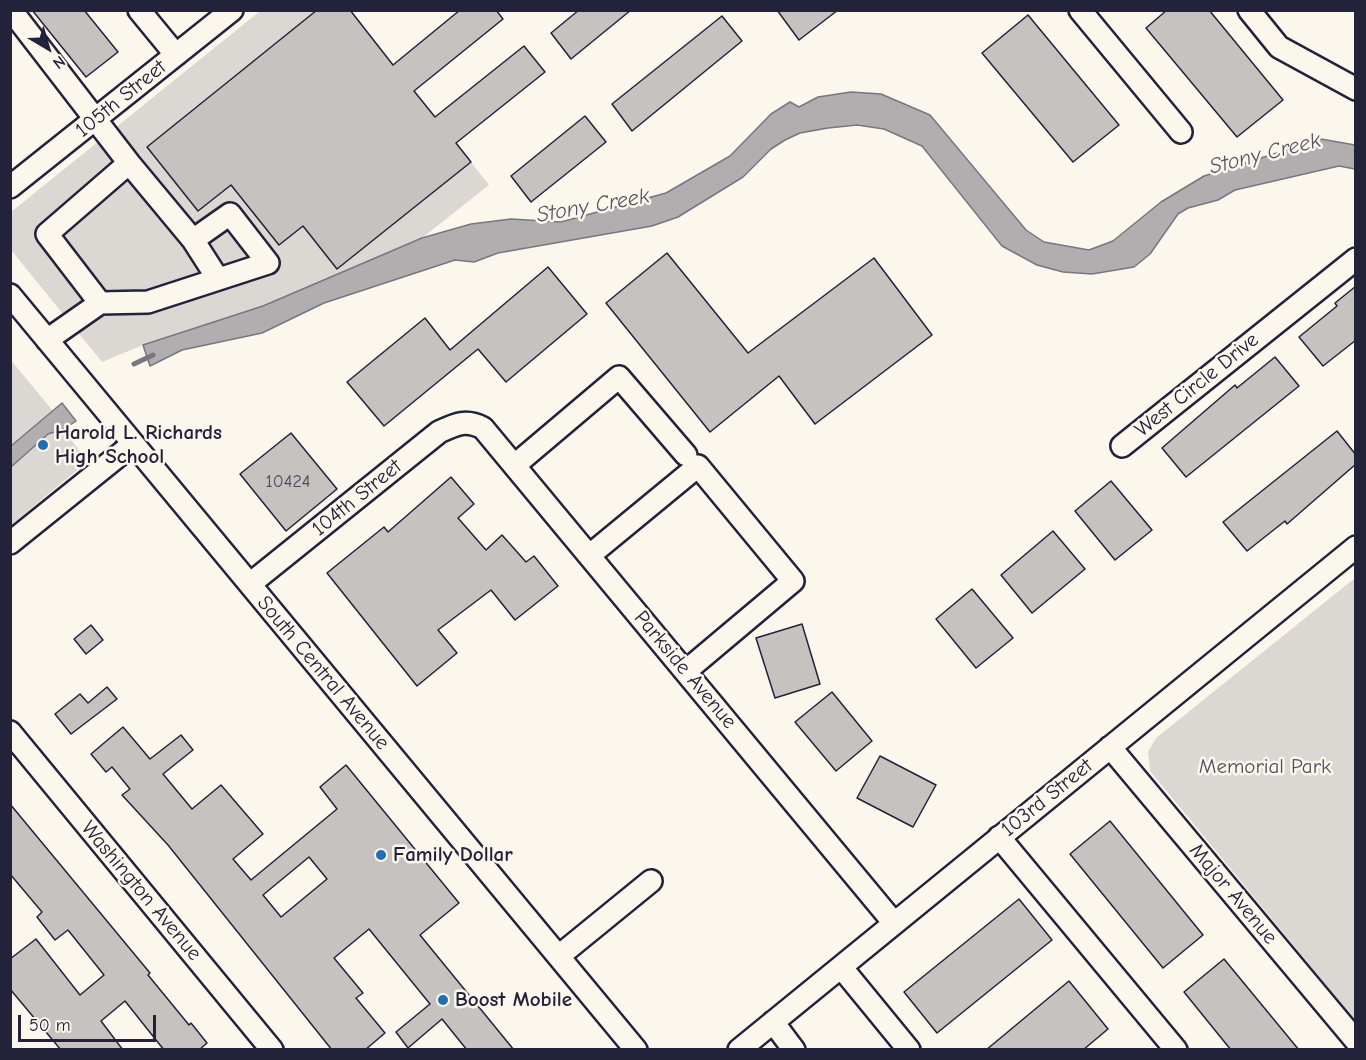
<!DOCTYPE html>
<html>
<head>
<meta charset="utf-8">
<style>
	body { margin:0 }
	#map { position:relative; width:1366px; height:1060px; overflow:hidden; background:#fbf7ec; font-family:"Comic Neue",sans-serif }
	canvas { display:block }
	.frame { position:absolute; inset:0; border:12px solid #22223b; pointer-events:none }
	.north { position:absolute; left:18px; top:18px; width:60px; height:60px; -webkit-text-stroke:4px #fbf7ec; paint-order:stroke; rotate:142deg; font-size:16px; font-weight:700; line-height:24px; text-align:center; color:#22223b }
	.north::after { content:''; display:block; margin:auto; width:21px; height:27px; background:#22223b; clip-path:polygon(50% 0,100% 100%,50% 72%,0 100%) }
	.scale { position:absolute; left:18px; top:1015px; width:138px; height:27px; box-sizing:border-box; border:3px solid #22223b; border-top:0; padding-left:8px; font-size:18px; line-height:21px; white-space:nowrap; color:#22223b; -webkit-text-stroke:4px #fbf7ec; paint-order:stroke }
</style>
</head>
<body>
<div id="map">
<canvas width="1366" height="1060"></canvas>
<div class="frame"></div>
<div class="north">N</div>
<div class="scale">50 m</div>
</div>
<script>
const g = document.querySelector('canvas').getContext('2d');
g.lineJoin = 'round';
function paint(path, color) { g.fillStyle = color; g.fill(path, 'evenodd'); }
function stroke(path, color, width, dash) { g.strokeStyle = color; g.lineWidth = width; g.lineCap = dash ? 'butt' : 'round'; g.setLineDash(dash || []); g.stroke(path); }
function drawText(font, color, halo, rows, align = 'center') {
  g.font = font + ' "Comic Neue",sans-serif'; g.lineWidth = 5; g.setLineDash([]); g.textBaseline = 'middle'; g.strokeStyle = halo; g.fillStyle = color; for (const [text, x, y, turn = 0] of rows) {
    g.save(); g.translate(x, y); g.rotate((+turn || 0) * Math.PI / 180); g.textAlign = isNaN(turn) ? turn : align; if (halo) g.strokeText(text, 0, 0); g.fillText(text, 0, 0); g.restore();
  }
}
paint(new Path2D(`
	M 260,11 L 351,11 L 489,185 L 422,238 L 263,306 L 143,345 L 102,362 L 11,250 L 11,212 Z
	M 10,359 L 53,411 L 11,446 L 10,446 Z
	M 64,429 L 87,462 L 11,525 L 11,467 L 48,434 Z
	M 1355,578 L 1355,1020 L 1150,771 L 1148,752 L 1156,738 Z`), '#dbd8d3');
const water = new Path2D(`
	M 851,92 L 881,94 L 930,115 L 1026,230 L 1044,242 L 1089,250 L 1113,241 L 1161,202 L 1204,176 L 1321,139 L 1355,145 L 1355,169 L 1339,166 L 1235,190 L 1218,200 L 1188,208 L 1178,214 L 1150,254 L 1134,267 L 1092,274 L 1063,272 L 1037,265 L 1002,246 L 922,146 L 884,129 L 857,125 L 828,128 L 800,133 L 785,140 L 771,149 L 743,177 L 678,217 L 652,226 L 498,253 L 474,262 L 455,260 L 324,303 L 262,333 L 182,350 L 150,366 L 143,345 L 263,306 L 422,238 L 471,224 L 511,219 L 561,222 L 666,193 L 730,156 L 771,114 L 790,102 L 799,107 L 818,97 Z
	M 62,403 L 76,421 L 64,429 L 48,434 L 11,467 L 11,446 Z`);
paint(water, '#b1aeb0');
stroke(water, '#787681', 1.5);
stroke(new Path2D(`
	M 134,364 L 153,355`), '#787681', 5);
const building = new Path2D(`
	M 32,10 L 84,10 L 118,52 L 86,77 Z
	M 317,10 L 350,10 L 393,65 L 460,10 L 496,10 L 503,19 L 414,91 L 435,117 L 524,46 L 545,72 L 456,143 L 471,162 L 337,269 L 303,226 L 279,245 L 231,185 L 198,211 L 147,147 Z
	M 579,10 L 631,10 L 571,59 L 551,33 Z
	M 777,10 L 838,10 L 799,40 Z
	M 1167,10 L 1209,10 L 1283,100 L 1237,137 L 1146,28 Z
	M 1028,15 L 1119,125 L 1073,162 L 982,53 Z
	M 722,16 L 742,41 L 632,131 L 612,104 Z
	M 585,116 L 606,142 L 531,202 L 511,176 Z
	M 667,253 L 748,353 L 874,258 L 932,335 L 815,424 L 779,376 L 710,432 L 606,303 Z
	M 548,267 L 587,314 L 506,382 L 478,349 L 384,426 L 347,382 L 425,318 L 450,350 Z
	M 1356,286 L 1356,340 L 1323,366 L 1299,337 L 1337,306 L 1335,303 Z
	M 1275,357 L 1299,386 L 1186,477 L 1162,448 L 1235,385 L 1237,388 Z
	M 1337,431 L 1356,455 L 1356,464 L 1287,524 L 1285,521 L 1247,551 L 1223,522 Z
	M 291,433 L 337,489 L 286,531 L 240,474 Z
	M 451,477 L 474,504 L 458,518 L 486,550 L 502,535 L 526,562 L 534,556 L 558,586 L 515,620 L 491,590 L 438,630 L 457,653 L 417,686 L 327,573 L 384,527 L 388,532 Z
	M 1111,481 L 1152,530 L 1115,560 L 1075,511 Z
	M 1053,531 L 1085,569 L 1032,613 L 1001,575 Z
	M 972,589 L 1013,638 L 976,668 L 936,619 Z
	M 802,624 L 820,684 L 775,698 L 756,638 Z
	M 91,625 L 103,640 L 86,654 L 74,639 Z
	M 107,687 L 117,699 L 71,734 L 55,714 L 80,694 L 88,703 Z
	M 832,692 L 872,741 L 836,771 L 795,722 Z
	M 123,727 L 150,759 L 181,735 L 193,750 L 163,774 L 192,809 L 221,785 L 263,834 L 233,859 L 251,880 L 337,809 L 320,787 L 346,765 L 459,903 L 420,935 L 514,1050 L 467,1050 L 442,1019 L 408,1048 L 396,1032 L 430,1004 L 369,929 L 334,958 L 363,993 L 356,998 L 385,1033 L 365,1050 L 332,1050 L 168,845 L 122,795 L 130,789 L 112,767 L 106,772 L 91,754 ZM 309,857 L 327,879 L 281,917 L 263,895 Z
	M 880,756 L 936,785 L 913,827 L 857,798 Z
	M 10,804 L 150,973 L 148,975 L 189,1025 L 191,1023 L 207,1043 L 199,1050 L 164,1050 L 125,1001 L 101,1021 L 123,1050 L 61,1050 L 10,989 L 10,959 L 36,939 L 80,995 L 104,975 L 68,930 L 55,940 L 37,917 L 42,912 L 10,874 Z
	M 1110,821 L 1203,935 L 1163,968 L 1070,854 Z
	M 1019,899 L 1052,940 L 937,1033 L 904,992 Z
	M 1224,959 L 1299,1050 L 1231,1050 L 1184,992 Z
	M 1069,981 L 1108,1029 L 1083,1050 L 986,1050 Z`);
paint(building, '#c6c2c0');
stroke(building, '#22223b', 1.5);
const minor = new Path2D(`
	M 11,10 L 129,163 L 193,240 L 218,279
	M 139,10 L 176,55
	M 1080,10 L 1181,132
	M 1249,10 L 1279,47 L 1356,89
	M 10,187 L 232,10
	M 10,295 L 636,1050
	M 100,303 L 148,302 L 268,263 L 230,214 L 193,240
	M 47,340 L 100,303 L 47,234 L 129,163
	M 1122,446 L 1356,259
	M 515,465 L 619,377 L 686,455
	M 10,543 L 133,444
	M 590,555 L 698,466 L 793,581 L 686,671
	M 250,584 L 439,432 C 456,424 466,419 483,428 L 894,923
	M 10,732 L 272,1050
	M 1110,747 L 1356,1041
	M 999,837 L 1176,1050
	M 559,956 L 651,881
	M 841,967 L 909,1050
	M 773,1022 L 794,1050
	M 739,1050 L 1356,547`);
stroke(minor, '#22223b', 26);
stroke(minor, '#fbf7ec', 21);
for (const [x, y, r, color] of [
	[43,445,6,"#1f6fb2"],
	[381,855,6,"#1f6fb2"],
	[443,1000,6,"#1f6fb2"]
]) { const dot = new Path2D(); dot.arc(x, y, r, 0, 2 * Math.PI); g.fillStyle = color; g.fill(dot); stroke(dot, '#fbf7ec', 2); }
drawText('18px', '#4b4a5c', null, [
	["10424",288,482]
]);
drawText('21px', '#22223b', '#fbf7ec', [
	["105th Street",121,99,-39],
	["West Circle Drive",1197,385,-39],
	["104th Street",357,498,-39],
	["Parkside Avenue",685,670,50],
	["South Central Avenue",323,673,50],
	["103rd Street",1047,798,-39],
	["Washington Avenue",141,891,50],
	["Major Avenue",1233,894,50]
]);
drawText('bold 21px', '#22223b', '#fbf7ec', [
	["Harold L. Richards",55,433],
	["High School",55,457],
	["Family Dollar",393,855],
	["Boost Mobile",455,1000]
], 'left');
drawText('21px', '#505061', '#fbf7ec', [
	["Memorial Park",1265,767]
]);
drawText('italic 22px', '#545364', '#fbf7ec', [
	["Stony Creek",1265,154,-14],
	["Stony Creek",593,206,-10]
]);
</script>
</body>
</html>
